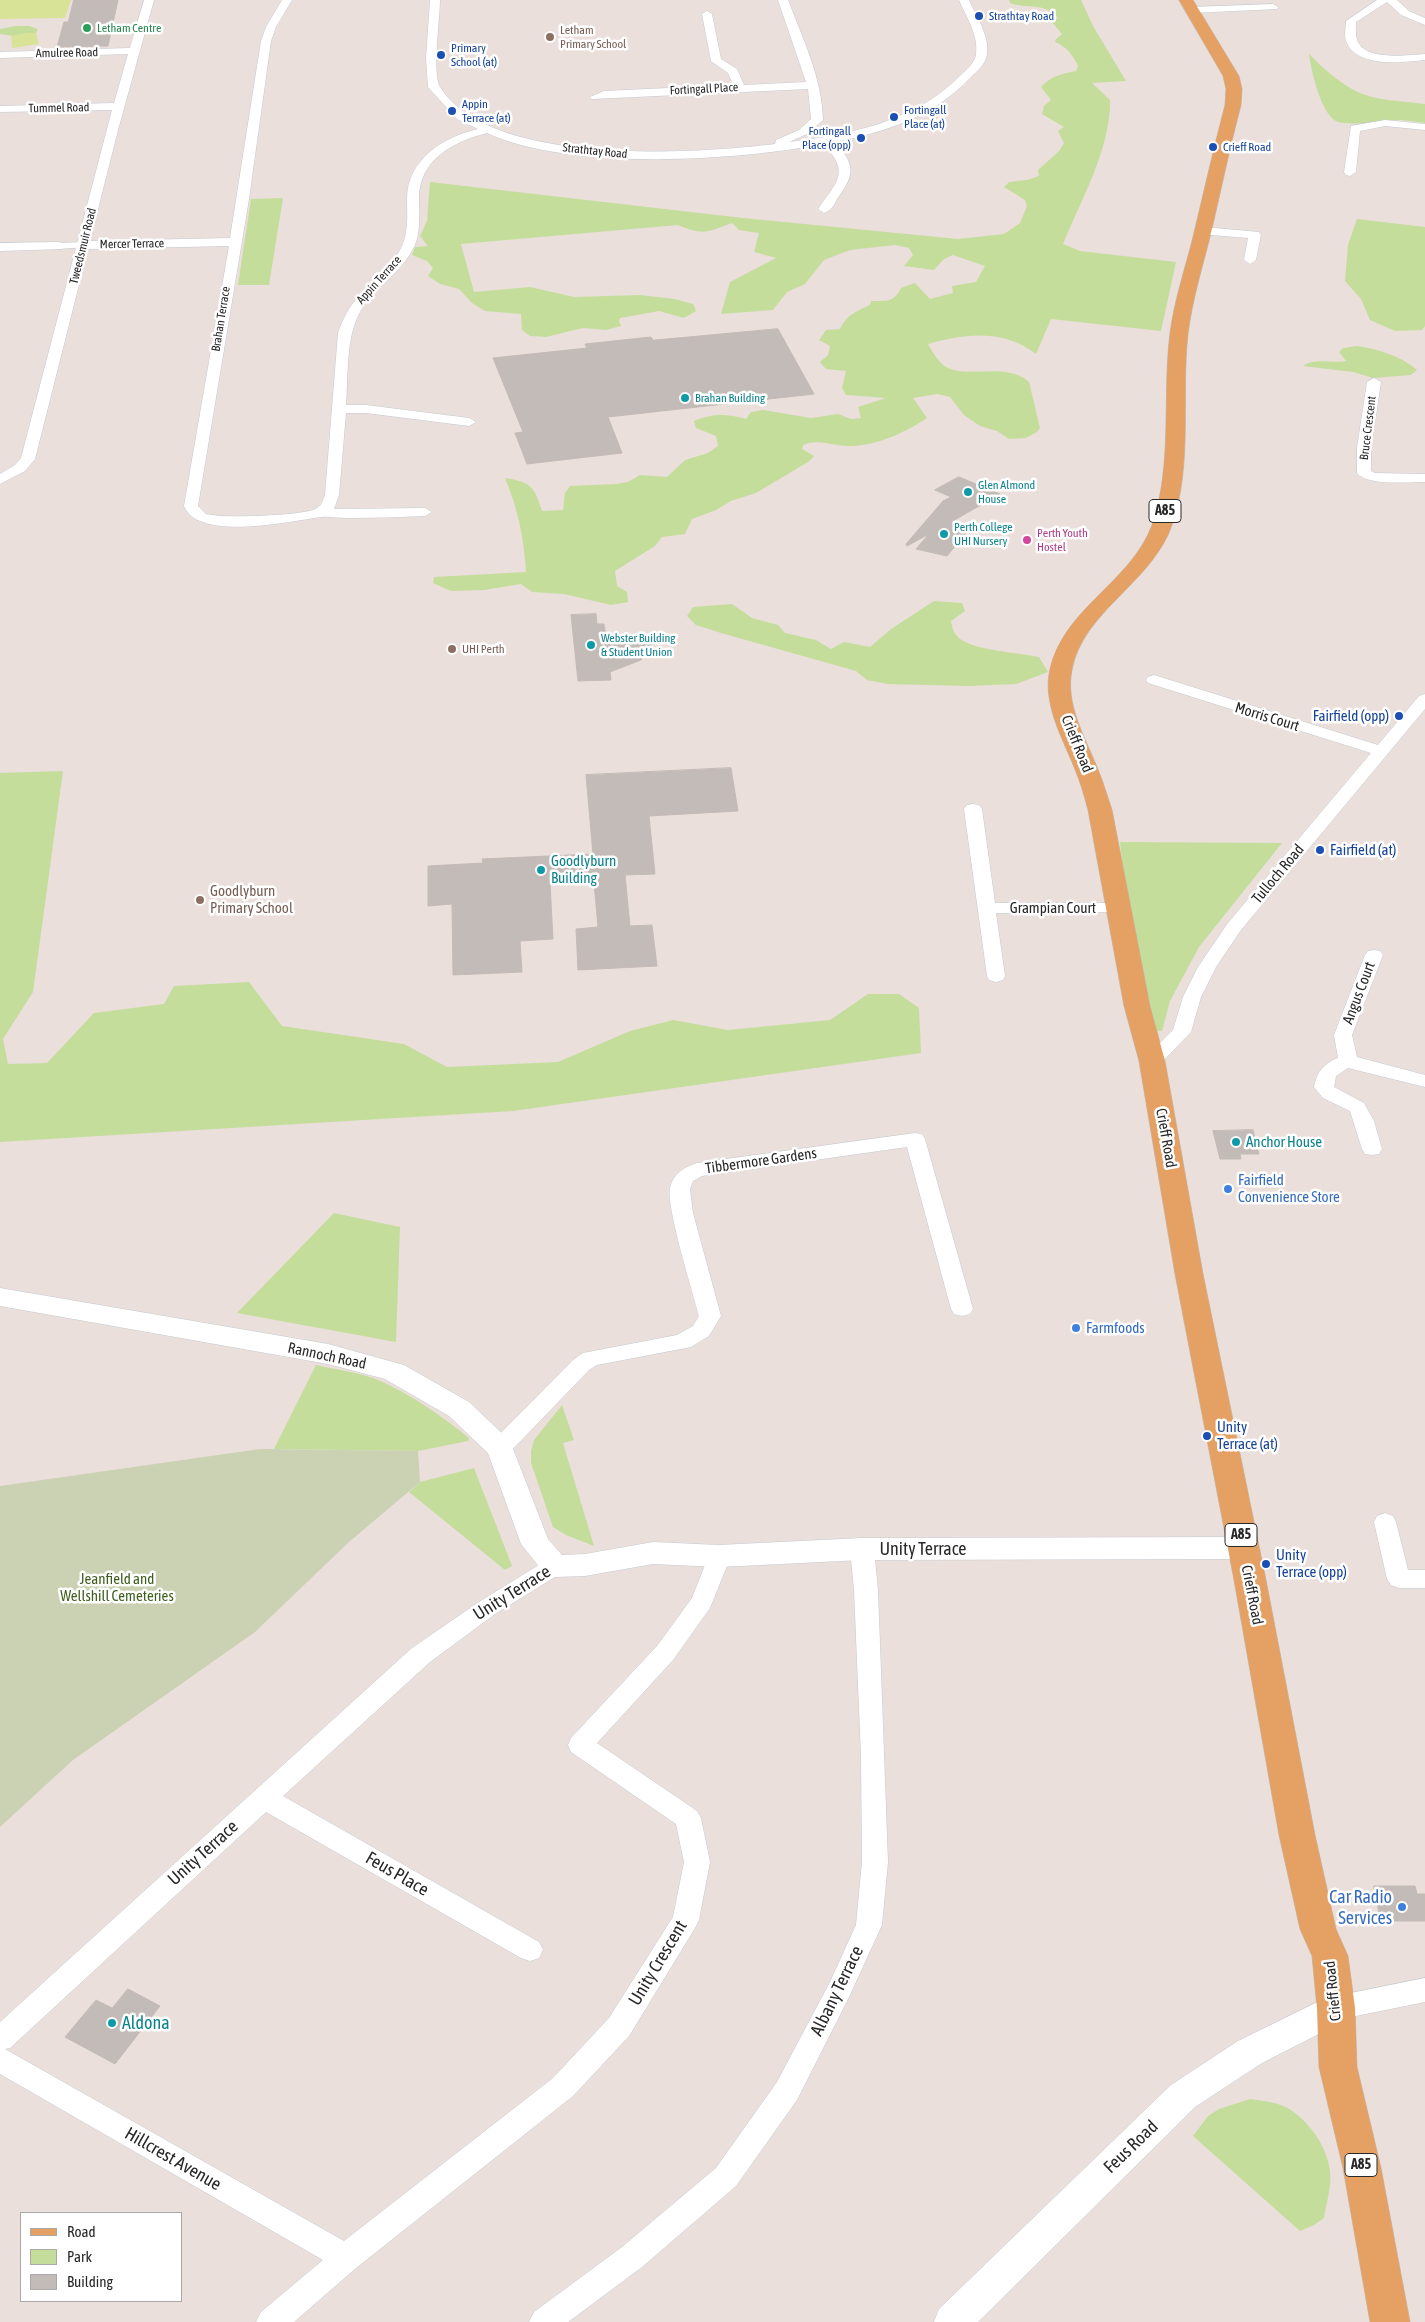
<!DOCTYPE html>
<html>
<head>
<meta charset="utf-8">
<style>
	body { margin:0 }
	#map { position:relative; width:1425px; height:2322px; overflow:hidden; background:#eadfdb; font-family:"Asap Condensed",sans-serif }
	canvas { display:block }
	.legend { position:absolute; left:20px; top:2212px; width:162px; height:90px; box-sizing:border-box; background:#fff; border:1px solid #a9a9a9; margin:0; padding:6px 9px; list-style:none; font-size:15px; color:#282828 }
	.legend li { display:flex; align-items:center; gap:10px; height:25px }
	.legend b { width:25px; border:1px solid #a9a9a9 }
</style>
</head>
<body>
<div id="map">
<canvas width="1425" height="2322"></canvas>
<ul class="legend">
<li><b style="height:6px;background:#e5a164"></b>Road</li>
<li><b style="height:14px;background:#c5dd9b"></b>Park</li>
<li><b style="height:14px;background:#c2bbb7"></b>Building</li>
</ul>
</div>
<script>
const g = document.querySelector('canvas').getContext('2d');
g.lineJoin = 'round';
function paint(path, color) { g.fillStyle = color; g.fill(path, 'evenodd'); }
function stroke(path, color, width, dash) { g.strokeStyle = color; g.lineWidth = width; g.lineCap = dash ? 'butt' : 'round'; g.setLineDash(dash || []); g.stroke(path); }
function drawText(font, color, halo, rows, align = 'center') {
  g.font = font + ' "Asap Condensed",sans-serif'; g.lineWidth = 5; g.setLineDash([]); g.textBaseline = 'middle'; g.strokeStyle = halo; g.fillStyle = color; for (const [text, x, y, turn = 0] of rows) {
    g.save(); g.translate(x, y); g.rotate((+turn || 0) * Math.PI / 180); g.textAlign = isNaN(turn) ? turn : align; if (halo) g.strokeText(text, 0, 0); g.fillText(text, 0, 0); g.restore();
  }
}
paint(new Path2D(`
	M 1009,0 L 1081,0 L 1093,26 L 1126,81 L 1092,83 L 1110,100 C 1111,148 1081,200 1063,244 L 1080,251 L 1176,262 L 1161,331 L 1051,319 L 1036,354 C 1005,329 964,333 928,344 C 931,350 937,359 942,364 C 962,382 1005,360 1029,382 L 1040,428 L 1037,432 L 1026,438 L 1009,439 L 997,431 L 980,426 L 964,415 L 950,397 L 937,394 L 913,398 L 927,418 C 906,432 878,445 852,446 C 835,447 818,438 803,445 L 802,449 L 814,456 L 808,462 L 756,493 L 731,501 L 716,510 L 692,519 L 685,534 L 662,537 L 655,546 L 615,571 L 617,586 L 627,592 L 628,602 L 611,605 L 564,594 L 532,592 L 521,584 L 484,590 L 451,591 L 433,583 L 434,577 L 526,572 C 524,538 518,509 505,478 C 531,482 534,486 542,511 L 563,510 L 565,493 L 570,486 L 616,484 L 628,482 L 640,475 L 667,477 L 685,460 L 708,453 L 718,446 L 716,436 L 696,428 L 694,421 C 713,413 727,414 746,419 L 751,412 L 763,410 L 811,418 L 838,414 L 851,419 L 861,418 L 858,407 L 886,398 L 846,395 L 842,388 L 846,371 L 826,369 L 820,362 L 828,355 L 830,346 L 819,340 L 826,330 L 840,329 C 846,315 857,311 870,305 L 871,301 C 886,301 894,303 901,288 L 915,283 L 930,299 L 953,293 L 952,286 L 976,282 L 985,266 L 953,255 L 944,259 L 934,270 L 904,266 L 913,255 L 909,248 L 895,245 L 850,250 L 824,260 L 805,284 L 787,292 L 773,310 L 721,314 L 730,282 L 776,258 L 754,252 L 759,233 L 739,230 L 732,223 C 707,232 704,236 678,225 L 461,244 L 474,292 L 530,287 L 574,297 L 640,295 L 675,299 L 693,304 L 696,311 L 684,318 L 659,311 L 620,318 L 619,321 L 621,326 L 606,330 L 583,328 L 546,337 L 530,336 L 522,330 L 521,314 L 485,311 L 472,303 L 459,289 L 440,284 L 428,276 L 433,268 L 427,261 L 412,255 L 415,247 L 428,246 L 420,236 L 427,221 L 430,182 L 743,218 L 958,239 L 1004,234 L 1020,223 L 1027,206 L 1025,200 L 1004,187 L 1009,182 L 1027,180 L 1039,176 L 1038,170 L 1059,151 L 1064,143 L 1058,131 L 1064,127 L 1042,114 L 1044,106 L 1051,100 L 1041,87 C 1051,76 1061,74 1076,71 L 1078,66 C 1073,55 1066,46 1055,42 L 1056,39 L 1062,34 L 1052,22 L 1058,18 C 1046,2 1026,9 1010,3 Z
	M 16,26 L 29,26 L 38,29 L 36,33 L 14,36 L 0,34 L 0,29 Z
	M 1309,54 C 1322,67 1336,80 1352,89 C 1372,101 1402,101 1425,104 L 1425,123 C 1417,122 1409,121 1402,120 C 1386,120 1349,127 1336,121 C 1321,114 1311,70 1309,54 Z
	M 283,198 L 269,285 L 238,285 L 251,199 Z
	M 1357,219 L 1425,227 L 1425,326 L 1422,330 L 1395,331 L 1370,320 L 1361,299 L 1345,281 L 1348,245 Z
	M 1357,346 C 1378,349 1401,356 1417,370 L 1411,375 L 1373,378 L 1353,372 L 1303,366 C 1315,357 1331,364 1346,361 L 1339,352 L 1343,348 Z
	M 934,601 L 962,603 L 965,611 L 951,621 C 952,627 954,634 959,638 C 972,650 1020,653 1039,657 L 1048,672 L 1016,684 L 969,686 L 888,684 L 867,680 L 856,671 L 721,633 L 696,625 L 687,616 L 693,607 L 732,604 L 752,618 L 778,625 L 785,633 L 816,640 L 831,649 L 844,642 L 870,647 L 891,629 Z
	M 63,771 L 33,992 L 3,1039 L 8,1064 L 47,1063 L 94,1013 L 164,1004 L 174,986 L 249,982 L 282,1026 L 404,1044 L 447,1067 L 558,1062 L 630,1031 L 673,1020 L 728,1030 L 830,1020 L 868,994 L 899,994 L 919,1008 L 921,1053 L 513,1111 L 0,1142 L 0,773 Z
	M 1120,842 L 1282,843 L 1199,947 L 1170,1001 L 1162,1031 L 1151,1031 L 1128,913 Z
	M 334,1213 L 400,1227 L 396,1342 L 237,1313 Z
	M 316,1365 C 334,1369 355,1372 373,1378 C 408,1392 439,1414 469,1438 L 468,1441 L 418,1451 L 274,1449 Z
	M 562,1405 L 574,1440 L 563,1443 L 594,1546 L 566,1535 L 553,1527 L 531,1463 L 531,1451 L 534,1440 Z
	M 474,1468 L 512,1566 L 505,1570 L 409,1492 L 420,1482 Z
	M 1250,2099 C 1263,2101 1279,2102 1291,2110 C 1311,2124 1327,2147 1330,2171 C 1332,2186 1326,2204 1324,2218 L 1314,2225 L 1300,2231 L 1193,2136 L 1208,2116 L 1219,2109 Z`), '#c5dd9b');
paint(new Path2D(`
	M 260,1449 L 418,1451 L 420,1482 L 349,1542 L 255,1632 L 73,1760 L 0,1827 L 0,1486 Z`), '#cbd2b3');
paint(new Path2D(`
	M 0,0 L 71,0 L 65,18 L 0,19 Z
	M 27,33 L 36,33 L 39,44 L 12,48 L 11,36 Z`), '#d9e397');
const building = new Path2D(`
	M 74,0 L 118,0 L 108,46 L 57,47 L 64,22 L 68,22 Z
	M 778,329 L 814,394 L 608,417 L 622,453 L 527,464 L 515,433 L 523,432 L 493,358 L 587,348 L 585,344 L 651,337 L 653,340 Z
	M 959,477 L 1000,494 L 951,522 L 972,526 L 947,556 L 916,549 L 929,534 L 907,546 L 906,544 L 943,501 L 951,497 L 935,490 Z
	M 596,614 L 597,624 L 604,624 L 607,641 L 658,635 L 641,660 L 610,672 L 611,680 L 578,681 L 571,615 Z
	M 731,768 L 738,811 L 649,816 L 655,874 L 625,875 L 630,926 L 652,925 L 657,966 L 578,970 L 576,929 L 598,927 L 594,882 L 550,884 L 553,939 L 520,941 L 522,972 L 453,975 L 452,904 L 428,906 L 428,866 L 483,863 L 482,859 L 593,854 L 586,775 Z
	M 1253,1130 L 1259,1154 L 1240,1154 L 1241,1159 L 1220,1159 L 1213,1131 Z
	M 1374,1886 L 1415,1886 L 1417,1894 L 1425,1894 L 1425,1921 L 1381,1921 Z
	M 128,1989 L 160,2006 L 115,2064 L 65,2037 L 96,2000 L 112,2008 Z`);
paint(building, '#c2bbb7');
stroke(building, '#c5bab5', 1);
const pedestrian = new Path2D(`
	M 84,242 L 87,243 L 87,247 L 58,249 L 53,246 L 58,243 Z`);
const minor = new Path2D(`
	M 144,0 L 154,0 L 118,130 L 90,241 L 230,238 L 261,41 L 266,27 L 282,0 L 292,0 L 276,27 L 271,41 L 249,199 L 198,506 L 206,514 L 219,516 C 236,517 305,516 317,508 C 322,505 323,500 325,495 L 338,333 C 346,308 361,292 379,274 C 387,266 396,258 401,248 C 409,233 407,214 407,198 C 408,159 443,137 478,129 L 457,119 L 428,87 L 426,58 L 430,0 L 440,0 C 440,18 432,74 440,87 C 490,167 693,154 775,144 L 776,140 L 799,130 L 811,119 L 808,89 L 592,99 L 590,97 L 604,91 L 733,85 L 728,73 L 711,61 L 702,14 L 707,11 L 712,14 L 721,59 L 737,69 L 744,85 L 806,82 L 778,0 L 788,0 C 803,39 822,78 823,120 L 807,134 L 789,142 C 850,135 916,121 961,75 C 967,69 975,63 976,54 C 979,36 966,16 959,0 L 969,0 C 976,16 990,36 987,54 C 986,64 977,71 970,78 C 934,116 884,133 834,142 C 856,164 855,175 837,199 C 834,205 831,211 824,213 L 818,209 C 837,182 851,172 823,144 C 734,161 570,171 487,133 C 454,141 419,160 419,198 C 419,214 421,233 414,247 C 404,268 384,282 369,299 C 344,327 349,370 346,405 L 366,405 L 469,418 L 476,422 L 469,426 L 366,413 L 346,413 L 339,495 L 334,509 L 425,508 L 432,512 L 425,516 C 399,517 374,518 348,518 C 339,518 330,516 321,517 C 291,521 198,542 184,506 L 229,246 L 88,249 L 35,459 L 25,471 L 0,484 L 0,474 L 15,465 L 21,458 L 112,110 L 0,112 L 0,106 L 114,103 L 128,54 L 0,58 L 0,52 L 130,48 Z
	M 1377,0 L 1397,0 L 1409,11 L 1425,18 L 1425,25 L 1401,15 L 1387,2 L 1356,22 C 1356,29 1355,36 1358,42 C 1367,61 1408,55 1425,54 L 1425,60 C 1402,62 1357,69 1346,41 C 1344,35 1346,27 1346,21 Z
	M 1273,4 L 1278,7 L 1277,9 L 1192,13 L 1187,10 L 1192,7 Z
	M 1385,120 L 1425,124 L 1425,130 L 1385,126 L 1360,131 L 1356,172 L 1350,176 L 1346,175 L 1344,172 L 1351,126 Z
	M 1203,227 L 1259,232 L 1261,235 L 1256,260 L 1250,264 L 1244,260 L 1248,238 L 1199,234 L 1197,231 Z
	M 58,242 L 62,243 L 64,246 L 62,249 L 0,251 L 0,243 Z
	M 1374,378 L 1381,382 L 1371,448 L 1371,471 L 1375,473 L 1425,474 L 1425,482 C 1409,482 1367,486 1357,473 L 1357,448 L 1367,382 Z
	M 1154,675 L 1378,745 L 1419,696 L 1425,694 L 1425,709 L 1241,930 L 1216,967 L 1201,997 L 1191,1032 L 1159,1065 L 1152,1067 L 1145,1065 L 1142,1061 L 1173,1030 L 1183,997 L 1198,967 L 1228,923 L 1371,753 L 1148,683 L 1146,680 L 1148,677 Z
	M 973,804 L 979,805 L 982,809 L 995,903 L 1118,903 L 1124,904 L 1127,908 L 1124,912 L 996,913 L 1005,976 L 1003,980 L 996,982 L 989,980 L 987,976 L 964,809 L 967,805 Z
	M 1374,950 L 1380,951 L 1383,955 L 1352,1035 L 1357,1057 L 1425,1075 L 1425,1087 L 1348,1068 L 1336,1076 L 1334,1087 L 1364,1103 L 1374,1121 L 1382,1149 L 1379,1154 L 1372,1155 L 1365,1154 L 1362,1149 L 1350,1111 L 1323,1098 L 1314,1087 C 1316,1073 1324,1063 1338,1058 L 1334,1035 L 1365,955 L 1368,951 Z
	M 915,1133 L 922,1134 L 925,1139 L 973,1309 L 970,1314 L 962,1316 L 954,1314 L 951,1309 L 907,1147 L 702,1176 L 693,1181 L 690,1189 L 693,1213 L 721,1316 L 709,1336 L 691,1347 L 597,1365 L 589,1370 L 508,1454 L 500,1456 L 492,1454 L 489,1448 L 492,1442 L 573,1360 L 583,1353 L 677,1335 L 693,1326 L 699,1316 C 693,1292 666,1207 670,1188 C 673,1174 684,1167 697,1163 Z
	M 1385,1513 L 1393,1516 L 1396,1522 L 1408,1570 L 1425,1570 L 1425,1588 L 1399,1588 L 1391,1585 L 1387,1579 L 1374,1522 L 1377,1516 Z
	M 862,1540 L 870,1543 L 874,1549 L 878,1590 L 888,1862 L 882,1925 L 849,1997 L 797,2100 L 736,2186 L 642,2267 L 568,2322 L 529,2322 L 534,2312 L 622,2247 L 716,2168 L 777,2082 L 830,1982 L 856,1925 L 862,1862 L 861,1756 L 854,1590 L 850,1549 L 854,1543 Z
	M 719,1547 L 727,1550 L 731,1556 L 710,1608 L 673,1660 L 597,1743 L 697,1811 L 701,1818 L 710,1862 L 699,1920 L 695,1928 L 629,2036 L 573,2096 L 356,2268 L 294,2322 L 256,2322 L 261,2312 L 323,2260 L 0,2074 L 0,2022 L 412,1648 L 479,1602 L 547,1560 L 555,1557 L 563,1560 L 567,1566 L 563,1572 L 495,1614 L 430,1662 L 283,1796 L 539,1942 L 543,1950 L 539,1958 L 530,1961 L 521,1958 L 266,1812 L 10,2048 L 5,2049 L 344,2241 L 553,2078 L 609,2018 L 673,1917 L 684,1862 L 676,1824 L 571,1752 L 568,1745 L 571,1738 L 657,1646 L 692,1598 L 711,1550 Z
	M 1425,1978 L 1425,2002 L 1336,2020 L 1326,2016 L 1323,2008 L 1326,2000 L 1336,1996 Z`);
const tertiary = new Path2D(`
	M 0,1288 L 328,1344 L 404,1365 L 469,1402 L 510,1441 L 548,1539 L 562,1555 L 585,1554 L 653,1542 L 719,1545 L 862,1538 L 1243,1537 L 1253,1540 L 1257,1548 L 1253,1556 L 1243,1559 L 862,1560 L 719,1567 L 653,1564 L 585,1576 L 555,1577 L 545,1574 L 521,1544 L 488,1453 L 449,1416 L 385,1379 L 328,1364 L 0,1306 Z
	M 1336,1993 L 1348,1997 L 1353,2008 L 1348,2019 L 1262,2063 L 1195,2107 L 978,2322 L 934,2322 L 939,2309 L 1171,2085 L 1238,2041 Z`);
const primary = new Path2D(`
	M 1179,0 L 1193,0 L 1239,76 L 1242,89 L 1241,105 C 1229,150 1220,196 1209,241 C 1201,272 1192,302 1188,334 C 1181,397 1193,464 1172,525 C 1152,583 1083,611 1072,670 C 1065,704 1085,737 1097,767 C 1103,781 1107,795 1112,810 L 1150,1006 L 1165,1061 L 1203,1274 L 1266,1580 L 1315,1835 L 1336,1929 L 1348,1956 L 1355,2008 L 1357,2067 L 1381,2168 L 1410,2322 L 1370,2322 L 1343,2168 L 1319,2067 L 1317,2008 L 1312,1956 L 1300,1929 L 1279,1835 L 1234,1580 L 1175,1274 L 1139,1061 L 1124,1006 L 1088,810 C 1084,795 1080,781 1074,767 C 1062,737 1042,703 1050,669 C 1064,608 1131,582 1152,525 C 1173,464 1162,397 1170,333 C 1174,302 1184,272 1192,241 C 1203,196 1213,150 1225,105 L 1226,89 L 1223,76 Z`);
stroke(pedestrian, '#c3cad1', 1);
stroke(minor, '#c3cad1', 1);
stroke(tertiary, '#c3cad1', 1);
stroke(primary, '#bebebe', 1);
paint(pedestrian, '#fff');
paint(minor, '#fff');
paint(tertiary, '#fff');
paint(primary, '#e5a164');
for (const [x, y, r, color] of [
	[979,16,5,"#1a4fb4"],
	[87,28,5,"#2e9e5b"],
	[550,37,5,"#8d6e63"],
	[441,55,5,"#1a4fb4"],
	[452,111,5,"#1a4fb4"],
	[894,117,5,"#1a4fb4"],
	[861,138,5,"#1a4fb4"],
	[1213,147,5,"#1a4fb4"],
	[685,398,5,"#0f9aa8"],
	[968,492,5,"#0f9aa8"],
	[944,534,5,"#0f9aa8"],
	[1027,540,5,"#d1479c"],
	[591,645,5,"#0f9aa8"],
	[452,649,5,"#8d6e63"],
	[1399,716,5,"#1a4fb4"],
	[1320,850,5,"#1a4fb4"],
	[541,870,5,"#0f9aa8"],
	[200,900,5,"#8d6e63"],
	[1236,1142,5,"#0f9aa8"],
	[1228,1189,5,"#3f7fe0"],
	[1076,1328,5,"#3f7fe0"],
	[1207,1436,5,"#1a4fb4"],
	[1266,1564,5,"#1a4fb4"],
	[1402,1907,5,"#3f7fe0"],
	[112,2023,5,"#0f9aa8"]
]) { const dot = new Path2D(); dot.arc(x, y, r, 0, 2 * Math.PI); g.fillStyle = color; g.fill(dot); stroke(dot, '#fff', 2); }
drawText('12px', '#164399', '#fff', [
	["Strathtay Road",989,16],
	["Primary",451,48],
	["School (at)",451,62],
	["Appin",462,104],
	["Terrace (at)",462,118],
	["Fortingall",904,110],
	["Place (at)",904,124],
	["Fortingall",851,131,"right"],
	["Place (opp)",851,145,"right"],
	["Crieff Road",1223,147]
], 'left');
drawText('12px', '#27864d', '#fff', [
	["Letham Centre",97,28]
], 'left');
drawText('12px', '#785e54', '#fff', [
	["Letham",560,30],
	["Primary School",560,44],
	["UHI Perth",462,649]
], 'left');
drawText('12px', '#282828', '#fff', [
	["Amulree Road",67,53,-1],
	["Fortingall Place",704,89,-3],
	["Tummel Road",59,108,-1],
	["Strathtay Road",595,151,6],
	["Mercer Terrace",132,244,-1],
	["Tweedsmuir Road",83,246,-76],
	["Appin Terrace",379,280,-48],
	["Brahan Terrace",221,319,-81],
	["Bruce Crescent",1368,428,-83]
]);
drawText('12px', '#0d838f', '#fff', [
	["Brahan Building",695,398],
	["Glen Almond",978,485],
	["House",978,499],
	["Perth College",954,527],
	["UHI Nursery",954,541],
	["Webster Building",601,638],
	["& Student Union",601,652]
], 'left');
drawText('12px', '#b23c85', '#fff', [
	["Perth Youth",1037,533],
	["Hostel",1037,547]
], 'left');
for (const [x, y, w] of [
	[1165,511,32],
	[1241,1535,32],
	[1361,2165,32]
]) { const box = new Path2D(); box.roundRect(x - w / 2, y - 11.5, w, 23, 4); g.fillStyle = '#fff'; g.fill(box); stroke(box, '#282828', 1); }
drawText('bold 14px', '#282828', null, [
	["A85",1165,511],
	["A85",1241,1535],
	["A85",1361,2165]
]);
drawText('15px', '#164399', '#fff', [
	["Fairfield (opp)",1389,716,"right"],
	["Fairfield (at)",1330,850],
	["Unity",1217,1427],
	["Terrace (at)",1217,1444],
	["Unity",1276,1555],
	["Terrace (opp)",1276,1572]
], 'left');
drawText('15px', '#282828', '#fff', [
	["Morris Court",1267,717,17],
	["Crieff Road",1077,744,68],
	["Tulloch Road",1278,874,-50],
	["Grampian Court",1053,908],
	["Angus Court",1359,993,-69],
	["Crieff Road",1166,1138,80],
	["Tibbermore Gardens",761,1161,-8],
	["Rannoch Road",327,1356,12],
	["Crieff Road",1252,1595,79],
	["Crieff Road",1333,1991,-96]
]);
drawText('15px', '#0d838f', '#fff', [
	["Goodlyburn",551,861],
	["Building",551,878],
	["Anchor House",1246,1142]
], 'left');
drawText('15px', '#785e54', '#fff', [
	["Goodlyburn",210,891],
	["Primary School",210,908]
], 'left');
drawText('15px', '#366cbe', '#fff', [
	["Fairfield",1238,1180],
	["Convenience Store",1238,1197],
	["Farmfoods",1086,1328]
], 'left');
drawText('15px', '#3f5f1f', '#fff', [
	["Jeanfield and",117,1579],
	["Wellshill Cemeteries",117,1596]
]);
drawText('18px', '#282828', '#fff', [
	["Unity Terrace",923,1549],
	["Unity Terrace",512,1593,-32],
	["Unity Terrace",203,1853,-42],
	["Feus Place",397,1874,30],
	["Unity Crescent",658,1963,-59],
	["Albany Terrace",837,1991,-64],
	["Feus Road",1131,2147,-44],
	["Hillcrest Avenue",173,2159,30]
]);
drawText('18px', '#366cbe', '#fff', [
	["Car Radio",1392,1897],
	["Services",1392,1918]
], 'right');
drawText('18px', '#0d838f', '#fff', [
	["Aldona",122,2023]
], 'left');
</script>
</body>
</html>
